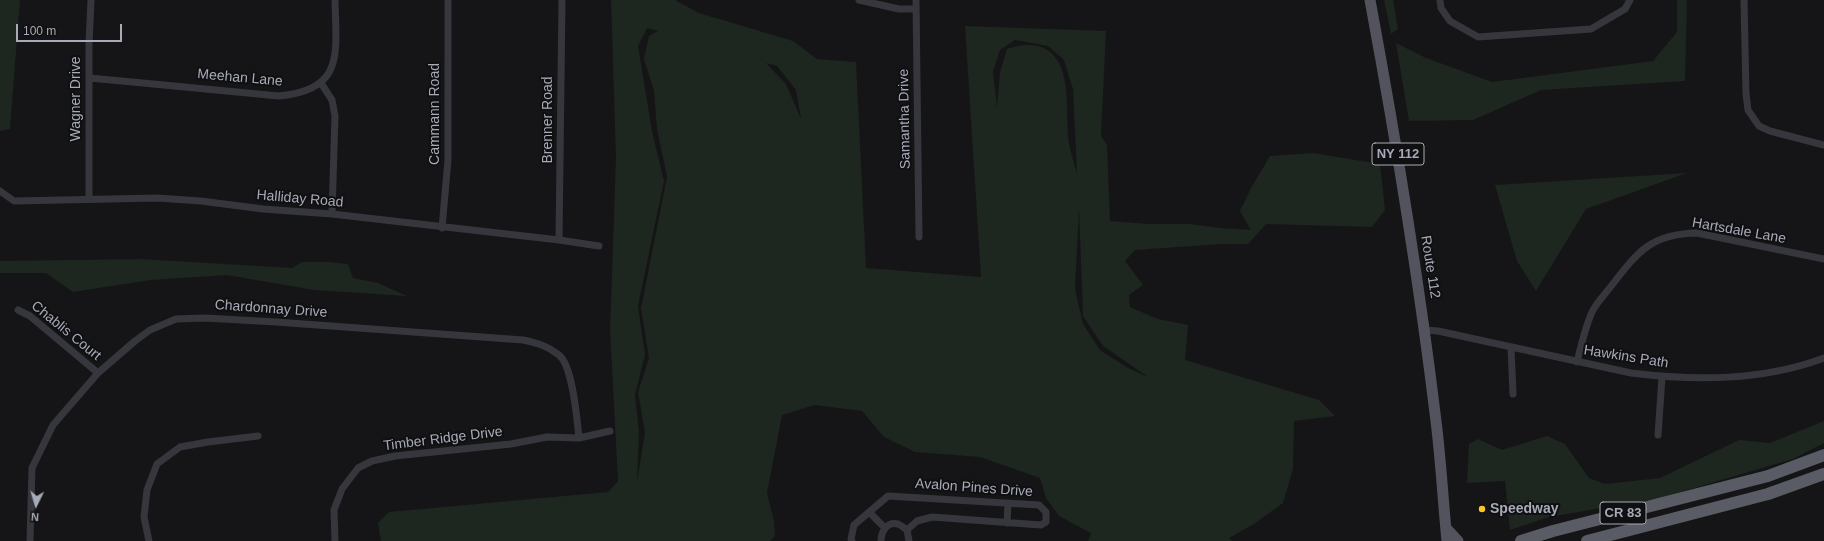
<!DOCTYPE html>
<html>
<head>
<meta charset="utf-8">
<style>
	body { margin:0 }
	#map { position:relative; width:1824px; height:541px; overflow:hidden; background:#151517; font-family:Arial,sans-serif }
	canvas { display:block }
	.north { position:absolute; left:16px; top:485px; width:40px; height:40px; -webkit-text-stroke:3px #101012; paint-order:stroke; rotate:185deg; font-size:11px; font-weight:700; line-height:16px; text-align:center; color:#a7abb8 }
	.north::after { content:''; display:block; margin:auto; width:14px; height:18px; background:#a7abb8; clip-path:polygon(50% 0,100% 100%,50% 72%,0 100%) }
	.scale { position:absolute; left:16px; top:24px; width:106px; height:18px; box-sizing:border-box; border:2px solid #a7abb8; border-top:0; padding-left:5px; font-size:12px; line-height:14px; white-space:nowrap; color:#a7abb8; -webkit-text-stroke:3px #101012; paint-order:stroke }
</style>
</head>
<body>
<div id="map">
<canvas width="1824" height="541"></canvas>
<div class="north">N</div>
<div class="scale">100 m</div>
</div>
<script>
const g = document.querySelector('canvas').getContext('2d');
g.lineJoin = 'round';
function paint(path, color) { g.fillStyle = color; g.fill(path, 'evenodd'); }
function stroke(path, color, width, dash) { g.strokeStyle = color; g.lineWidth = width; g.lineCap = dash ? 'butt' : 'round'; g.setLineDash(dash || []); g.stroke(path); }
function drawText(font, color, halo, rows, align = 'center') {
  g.font = font + ' Arial,sans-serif'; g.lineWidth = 4; g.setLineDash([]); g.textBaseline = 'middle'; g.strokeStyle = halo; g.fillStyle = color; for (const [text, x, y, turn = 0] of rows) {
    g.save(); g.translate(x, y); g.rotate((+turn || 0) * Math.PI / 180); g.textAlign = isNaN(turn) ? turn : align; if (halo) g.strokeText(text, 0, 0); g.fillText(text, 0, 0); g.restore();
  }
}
paint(new Path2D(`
	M 0,0 L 20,0 L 10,129 L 0,131 Z
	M 611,0 L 675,0 L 699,13 L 793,41 L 817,59 L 856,62 L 866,268 L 981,277 L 965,26 L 1106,31 L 1101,136 L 1107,145 L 1110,221 L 1148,224 L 1190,224 L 1219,228 L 1251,230 L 1240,211 L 1251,188 L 1270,156 L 1313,153 L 1380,164 L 1385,210 L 1372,227 L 1266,224 L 1248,244 L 1222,244 L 1135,250 L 1125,261 L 1143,285 L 1129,295 L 1130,307 L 1158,319 L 1188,325 L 1185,360 L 1319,400 L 1335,416 L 1294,421 L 1293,469 L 1283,503 L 1254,524 L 1229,538 L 1232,541 L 1088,541 L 1091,533 L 1059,516 L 1046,498 L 1040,478 L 980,457 L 915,452 L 884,437 L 862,411 L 815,405 L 782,415 L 767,493 L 774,521 L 775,536 L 770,541 L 381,541 L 378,523 L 389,512 L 608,492 L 618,481 L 610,330 L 616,158 ZM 647,28 L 658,31 L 649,36 L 644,59 L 654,91 L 657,129 L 667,177 L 641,308 L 649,358 L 638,392 L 645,433 L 637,482 L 639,433 L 635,395 L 645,355 L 638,306 L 664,181 L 652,131 L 638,46 ZM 1015,40 L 1048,46 L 1064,60 L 1073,89 L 1077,173 C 1074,164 1071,153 1069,143 C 1064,112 1077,49 1031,45 C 1024,44 1014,47 1007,49 L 1000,72 L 997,107 L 993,71 L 1000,50 ZM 766,63 L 777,66 L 796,90 L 801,119 L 786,84 ZM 1079,209 L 1083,316 L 1103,346 L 1148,377 L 1128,368 L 1100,350 L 1083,324 L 1075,289 Z
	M 1384,0 L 1393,0 L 1398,29 L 1391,34 Z
	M 1677,0 L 1687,0 L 1685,81 L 1541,90 L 1473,120 L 1409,121 L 1396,43 L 1426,58 L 1492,82 L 1653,61 L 1677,32 Z
	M 1687,173 L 1586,209 L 1536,291 L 1517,261 L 1495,185 Z
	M 140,259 L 292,268 L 302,262 L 328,262 L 348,264 L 353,278 L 378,283 L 407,296 L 314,290 L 227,275 L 151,280 L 73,292 L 46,273 L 0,273 L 0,261 Z
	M 1824,421 L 1824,443 L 1793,459 L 1660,498 L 1549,517 L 1510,530 L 1505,481 L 1467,483 L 1469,444 L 1478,439 L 1502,450 L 1547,436 L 1565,444 L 1589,478 L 1605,484 L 1660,478 L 1739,440 L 1770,443 Z`), '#1d261f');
stroke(new Path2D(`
	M 859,0 L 899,9 L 916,9
	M 916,0 L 919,237
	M 1440,0 L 1441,8 L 1450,21 L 1478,37 L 1591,29 L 1625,9 L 1630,0
	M 1744,0 L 1746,94 L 1748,110 L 1759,126 L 1770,131 L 1824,145
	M 90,78 L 279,96 C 345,90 336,53 335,0
	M 321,83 L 332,100 L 335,116 L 332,214
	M 0,191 L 14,201 L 157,198 L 201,201 L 263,209 L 332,214 L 559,240 L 599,246
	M 89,198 L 89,44 L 91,0
	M 442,228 L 448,160 L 448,0
	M 559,240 L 562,0
	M 18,310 L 30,316 L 98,373
	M 1425,330 L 1438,331 L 1631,373 C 1696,381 1762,381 1824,358
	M 1511,348 L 1513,394
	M 1577,362 C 1581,346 1585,328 1592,312 C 1597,302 1606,293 1612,285 C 1639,250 1652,234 1697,233 L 1824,259
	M 1658,435 L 1662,377
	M 869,512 L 885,528
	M 1007,523 L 1008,504
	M 30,541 L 32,468 L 53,425 L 98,373 L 135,341 L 150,330 L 176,319 L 205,318 L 276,322 L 523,340 C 537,343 548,346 559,355 C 573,366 577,420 579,438
	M 149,541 L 144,517 L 147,490 L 157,464 L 180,447 L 208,442 L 258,436
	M 335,541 L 334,510 L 342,489 L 358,468 L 372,461 L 395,456 L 511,444 L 547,437 L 579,438 L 610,431
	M 852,541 L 851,539 L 854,525 L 888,496 L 1039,505 L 1046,512 L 1046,522 L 1041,525 L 932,517 L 917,521 L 907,530
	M 881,541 C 881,532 887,521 898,524 C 901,525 904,528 907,530 L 909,541`), '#36373d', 7);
stroke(new Path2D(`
	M 1370,0 C 1396,140 1419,280 1436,421 C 1441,461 1443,501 1447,541
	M 1446,528 L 1458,541`), '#52535c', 11);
stroke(new Path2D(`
	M 1521,541 L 1553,531 L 1768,476 L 1824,455
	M 1587,541 L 1768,494 L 1824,474`), '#5a5c65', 12);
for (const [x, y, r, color] of [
	[1482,509,4,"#fbc52a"]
]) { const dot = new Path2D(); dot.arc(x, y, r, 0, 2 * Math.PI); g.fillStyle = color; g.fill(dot); stroke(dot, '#101012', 1.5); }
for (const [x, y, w] of [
	[1398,154,52],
	[1623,513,46]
]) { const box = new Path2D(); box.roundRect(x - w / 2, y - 11, w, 22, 3); g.fillStyle = '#101012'; g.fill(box); stroke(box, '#a7abb8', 1); }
drawText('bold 13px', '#a7abb8', null, [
	["NY 112",1398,154],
	["CR 83",1623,513]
]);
drawText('14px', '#a7abb8', '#101012', [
	["Meehan Lane",240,78,5],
	["Wagner Drive",76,99,-90],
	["Cammann Road",435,114,-90],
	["Samantha Drive",905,119,-91],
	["Brenner Road",548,120,-90],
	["Halliday Road",300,199,5],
	["Hartsdale Lane",1739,231,10],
	["Route 112",1430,267,81],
	["Chardonnay Drive",271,309,4],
	["Chablis Court",66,331,39],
	["Hawkins Path",1626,357,9],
	["Timber Ridge Drive",443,439,-7],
	["Avalon Pines Drive",974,488,4]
]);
drawText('bold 14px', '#a7abb8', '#101012', [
	["Speedway",1490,509]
], 'left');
</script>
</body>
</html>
